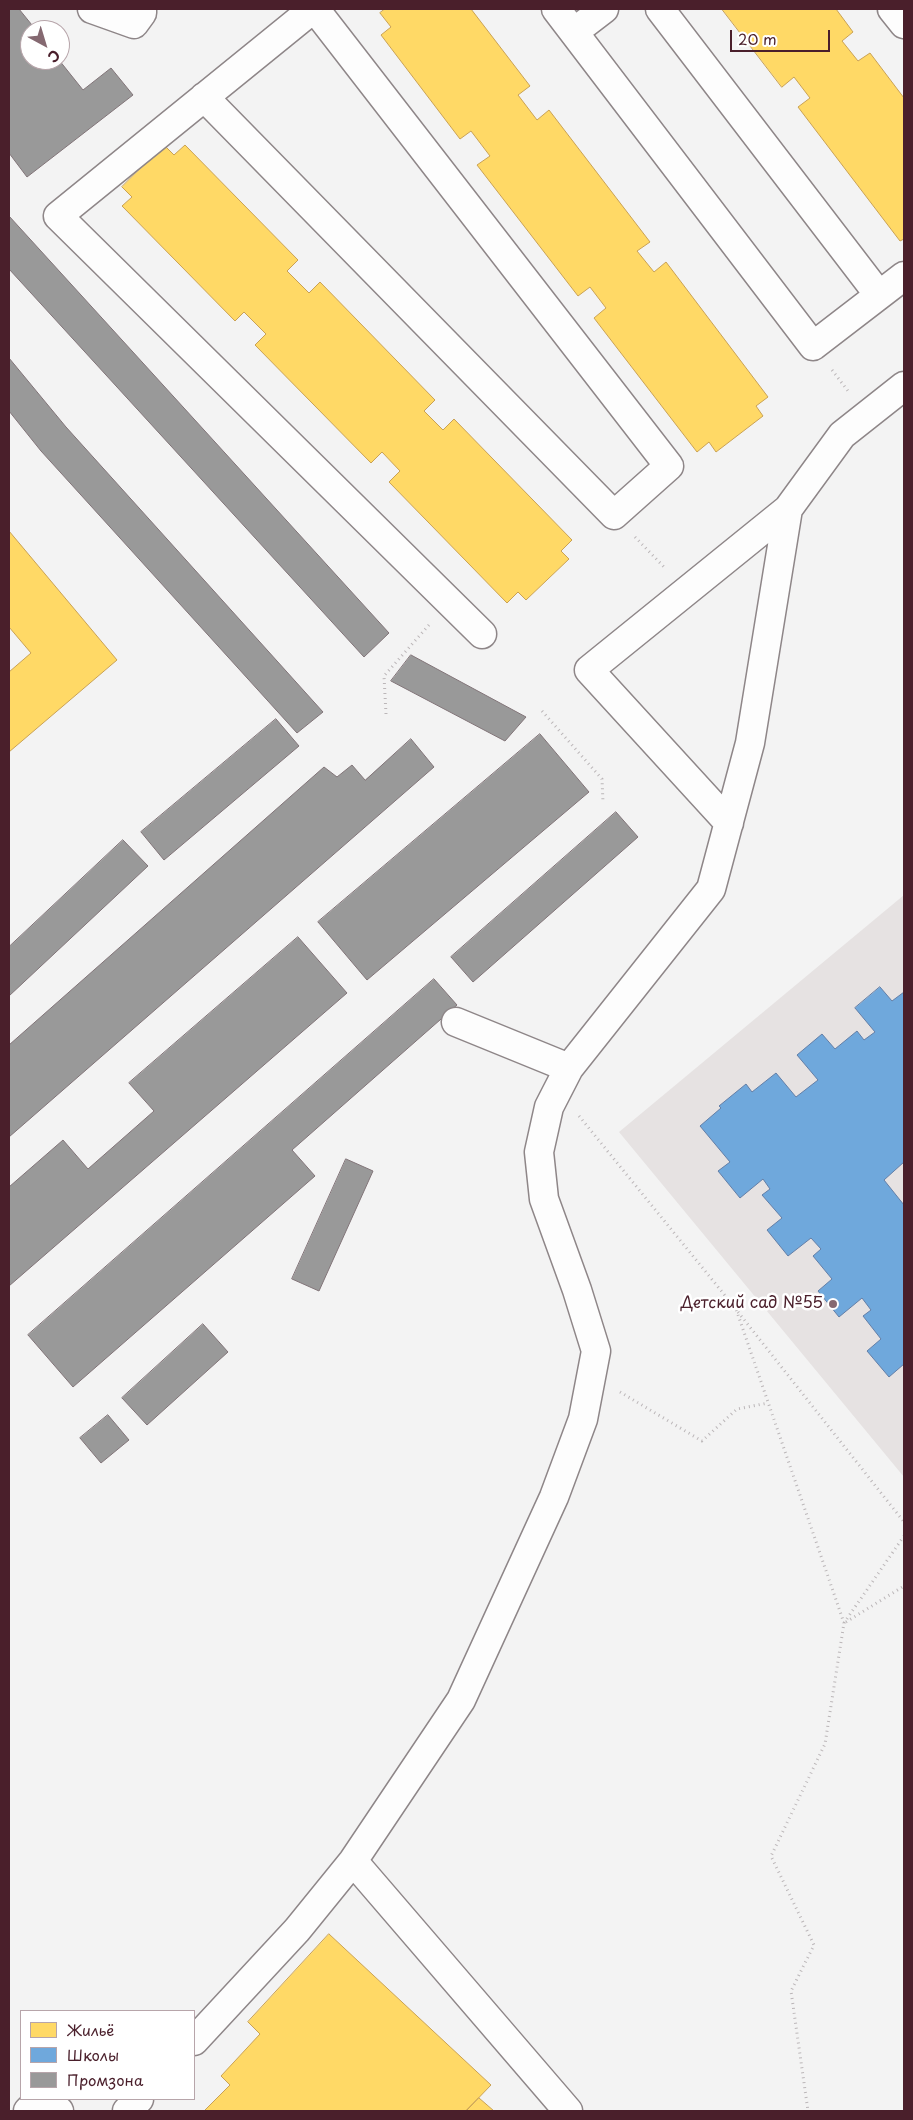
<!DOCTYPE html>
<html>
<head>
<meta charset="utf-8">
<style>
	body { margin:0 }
	#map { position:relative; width:913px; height:2120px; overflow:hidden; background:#f3f3f3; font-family:"Playpen Sans",sans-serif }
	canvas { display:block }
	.frame { position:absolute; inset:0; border:10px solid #4a1f2b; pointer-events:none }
	.legend { position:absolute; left:20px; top:2010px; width:175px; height:90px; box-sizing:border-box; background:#fff; border:1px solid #b7a5aa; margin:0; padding:6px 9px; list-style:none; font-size:15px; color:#4a1f2b }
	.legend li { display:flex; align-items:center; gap:10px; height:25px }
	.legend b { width:25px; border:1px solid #b7a5aa }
	.north { position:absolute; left:20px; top:20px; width:50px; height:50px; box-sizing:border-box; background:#fff; border:1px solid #b7a5aa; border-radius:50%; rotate:141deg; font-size:14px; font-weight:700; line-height:20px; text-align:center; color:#4a1f2b }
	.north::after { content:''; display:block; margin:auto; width:18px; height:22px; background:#856971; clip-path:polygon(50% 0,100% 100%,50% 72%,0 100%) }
	.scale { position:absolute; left:730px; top:30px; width:100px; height:22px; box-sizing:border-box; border:2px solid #4a1f2b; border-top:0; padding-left:6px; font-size:15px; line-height:18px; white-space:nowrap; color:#4a1f2b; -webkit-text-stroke:4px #fff; paint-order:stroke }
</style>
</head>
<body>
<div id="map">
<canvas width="913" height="2120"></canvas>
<div class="frame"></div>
<ul class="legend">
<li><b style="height:14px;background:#ffd966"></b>Жильё</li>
<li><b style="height:14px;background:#6fa8dc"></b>Школы</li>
<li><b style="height:14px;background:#999"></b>Промзона</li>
</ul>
<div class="north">С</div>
<div class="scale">20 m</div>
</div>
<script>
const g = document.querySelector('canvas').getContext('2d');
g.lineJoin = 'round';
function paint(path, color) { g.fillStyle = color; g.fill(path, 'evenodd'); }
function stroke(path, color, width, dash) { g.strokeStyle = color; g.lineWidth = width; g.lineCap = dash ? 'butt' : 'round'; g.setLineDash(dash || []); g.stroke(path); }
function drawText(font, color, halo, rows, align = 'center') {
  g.font = font + ' "Playpen Sans",sans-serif'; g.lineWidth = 5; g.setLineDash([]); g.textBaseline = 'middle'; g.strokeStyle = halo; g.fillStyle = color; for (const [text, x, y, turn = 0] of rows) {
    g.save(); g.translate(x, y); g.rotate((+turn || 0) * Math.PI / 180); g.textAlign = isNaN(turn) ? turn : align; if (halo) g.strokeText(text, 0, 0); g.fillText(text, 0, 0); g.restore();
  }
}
paint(new Path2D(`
	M 904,895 L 904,1477 L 619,1132 Z`), '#e6e2e2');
const homes = new Path2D(`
	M 385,9 L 471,9 L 530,86 L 518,95 L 537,120 L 549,110 L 650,242 L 637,251 L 654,272 L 666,262 L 768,397 L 756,406 L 763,416 L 716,452 L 709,442 L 697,452 L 594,318 L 606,308 L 590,287 L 578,296 L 477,165 L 490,156 L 471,131 L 460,139 L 381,35 L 391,27 L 380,13 Z
	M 722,9 L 836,9 L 853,32 L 842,41 L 858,61 L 870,53 L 904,98 L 904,239 L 900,241 L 798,107 L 810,98 L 794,77 L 782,87 Z
	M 164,145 L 174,155 L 185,145 L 298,260 L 287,271 L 309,293 L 320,282 L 435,400 L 424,411 L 443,430 L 454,419 L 572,540 L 561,551 L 569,559 L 526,600 L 518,592 L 507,603 L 389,482 L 400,471 L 382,452 L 371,463 L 255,345 L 266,334 L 244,312 L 235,321 L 122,206 L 132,197 L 122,187 Z
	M 9,531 L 117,660 L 9,752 L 9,672 L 31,653 L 9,627 Z
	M 329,1934 L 491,2085 L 466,2111 L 204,2111 L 230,2085 L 221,2076 L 260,2034 L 248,2022 Z
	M 479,2098 L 494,2111 L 466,2111 Z`);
paint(homes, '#ffd966');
stroke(homes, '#c9a154', 1);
const schools = new Path2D(`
	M 880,987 L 892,1001 L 904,992 L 904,1162 L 884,1180 L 904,1205 L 904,1364 L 889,1377 L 867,1351 L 881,1339 L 863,1316 L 871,1310 L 862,1298 L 839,1317 L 818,1291 L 832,1279 L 813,1256 L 821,1249 L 811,1238 L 788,1256 L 767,1230 L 782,1218 L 762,1195 L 770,1189 L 763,1179 L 740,1198 L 718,1171 L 730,1162 L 700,1126 L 721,1108 L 719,1106 L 746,1084 L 752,1092 L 776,1073 L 796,1097 L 818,1080 L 797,1055 L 822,1034 L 835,1049 L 857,1031 L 864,1040 L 875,1032 L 855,1008 Z`);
paint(schools, '#6fa8dc');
stroke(schools, '#647fa7', 1);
const industry = new Path2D(`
	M 9,9 L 19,9 L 36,30 L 30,30 L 30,60 L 59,60 L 83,90 L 111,68 L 133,95 L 27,177 L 9,153 Z
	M 9,216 L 389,633 L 364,657 L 9,269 Z
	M 9,358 L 66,427 L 323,712 L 297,733 L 41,451 L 9,411 Z
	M 411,655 L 526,717 L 505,741 L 391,681 Z
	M 276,719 L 299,746 L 164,860 L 141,832 Z
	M 540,734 L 589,792 L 367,980 L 318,922 Z
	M 411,739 L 434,767 L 9,1137 L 9,1045 L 324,767 L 337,777 L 352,765 L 365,780 Z
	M 616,812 L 638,837 L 473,982 L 451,957 Z
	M 123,840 L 148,866 L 9,996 L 9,947 Z
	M 298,937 L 347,993 L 9,1286 L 9,1187 L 63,1140 L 88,1169 L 154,1111 L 129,1083 Z
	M 434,979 L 457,1005 L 292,1150 L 315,1176 L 73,1387 L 28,1335 Z
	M 346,1159 L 373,1171 L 319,1291 L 292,1279 Z
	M 203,1324 L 228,1352 L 147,1425 L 122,1398 Z
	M 108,1415 L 129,1440 L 101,1463 L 80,1438 Z`);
paint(industry, '#999');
stroke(industry, '#817478', 1);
const minor = new Path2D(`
	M 92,9 L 134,24 L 142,13 L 142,9
	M 313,9 L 58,216 L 482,634
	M 556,9 L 813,346 L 904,276
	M 660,9 L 879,295
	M 892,9 L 904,24
	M 574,32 L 604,9
	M 204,97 L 614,515 L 669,466 L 315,9
	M 729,823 L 589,670 L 788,509
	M 456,1022 L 569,1068
	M 353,1861 L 568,2111
	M 194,2041 L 297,1930 L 353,1861 L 461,1700 L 554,1497 L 583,1419 L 596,1351 L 577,1290 L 544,1199 L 539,1152 L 549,1107 L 569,1068 L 711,889 L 750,743 L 788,509 L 842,435 L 904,386
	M 28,2111 L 35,2104 L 59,2111
	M 127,2111 L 139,2099`);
stroke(minor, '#8e8688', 31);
stroke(new Path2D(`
	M 832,370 L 848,391
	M 635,537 L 666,569
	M 542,711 L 602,779 L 603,802
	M 386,714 L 384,676 L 429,625
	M 579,1116 L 736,1309 L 844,1623 L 825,1744 L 771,1856 L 814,1945 L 791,1991 L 808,2111
	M 738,1312 L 904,1522
	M 620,1392 L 702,1441 L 737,1409 L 768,1403
	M 846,1622 L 904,1586
	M 844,1623 L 904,1536`), '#bbb6b8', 3, [1, 4]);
stroke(minor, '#fdfdfd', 28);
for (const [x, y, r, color] of [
	[833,1304,5,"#856971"]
]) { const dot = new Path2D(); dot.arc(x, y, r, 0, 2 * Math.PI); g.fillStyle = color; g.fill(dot); stroke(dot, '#fff', 2); }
drawText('16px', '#4a1f2b', '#fff', [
	["Детский сад №55",823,1304]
], 'right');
</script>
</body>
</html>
